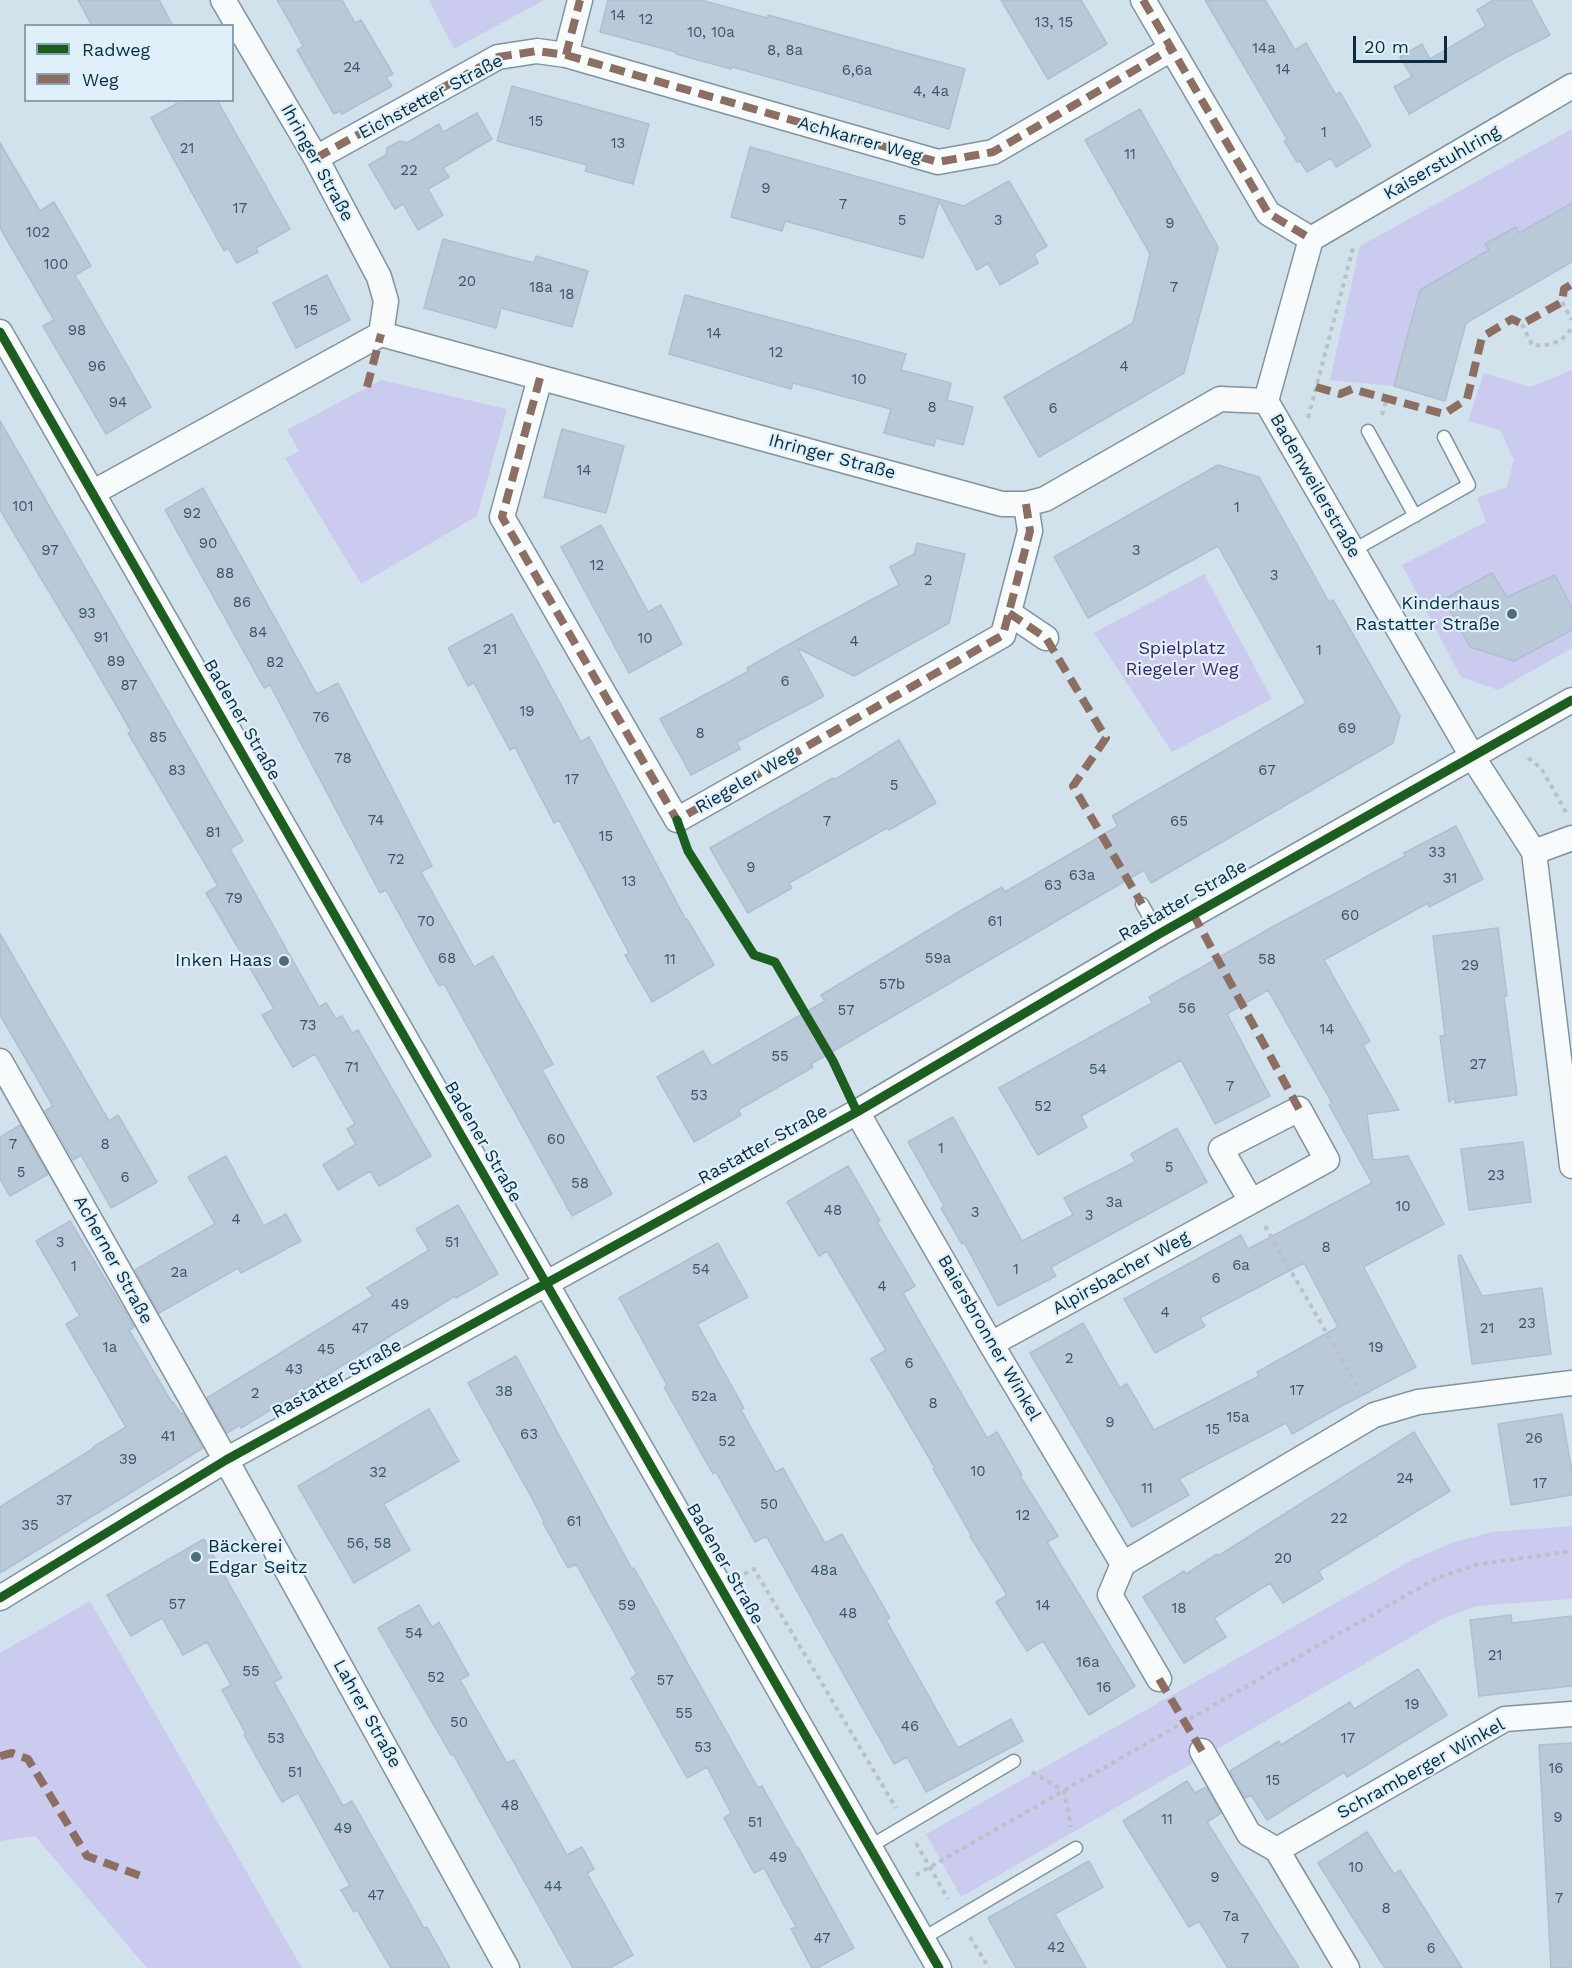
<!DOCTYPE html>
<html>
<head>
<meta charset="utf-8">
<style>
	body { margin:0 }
	#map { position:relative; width:1572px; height:1968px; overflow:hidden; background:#d2e2ed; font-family:"Work Sans",sans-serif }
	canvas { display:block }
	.legend { position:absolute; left:24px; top:24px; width:210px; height:78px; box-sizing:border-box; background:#e0f0fa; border:2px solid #8aa2b0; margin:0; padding:8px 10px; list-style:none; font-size:18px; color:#082d40 }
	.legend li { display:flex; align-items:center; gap:12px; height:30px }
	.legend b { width:30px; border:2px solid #8aa2b0 }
	.scale { position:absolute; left:1353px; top:36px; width:94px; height:27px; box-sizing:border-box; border:3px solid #082d40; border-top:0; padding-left:8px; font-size:18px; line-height:21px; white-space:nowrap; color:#082d40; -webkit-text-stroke:4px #e0f0fa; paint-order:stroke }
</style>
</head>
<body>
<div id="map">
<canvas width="1572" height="1968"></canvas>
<ul class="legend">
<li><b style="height:8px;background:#1b5e20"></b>Radweg</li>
<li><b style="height:8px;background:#8d6e63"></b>Weg</li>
</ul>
<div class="scale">20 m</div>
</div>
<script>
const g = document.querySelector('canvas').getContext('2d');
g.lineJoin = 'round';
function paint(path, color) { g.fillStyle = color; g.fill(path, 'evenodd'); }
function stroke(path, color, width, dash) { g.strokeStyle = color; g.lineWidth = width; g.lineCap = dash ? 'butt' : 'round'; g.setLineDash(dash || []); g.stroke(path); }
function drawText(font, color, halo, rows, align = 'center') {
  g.font = font + ' "Work Sans",sans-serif'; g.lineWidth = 4.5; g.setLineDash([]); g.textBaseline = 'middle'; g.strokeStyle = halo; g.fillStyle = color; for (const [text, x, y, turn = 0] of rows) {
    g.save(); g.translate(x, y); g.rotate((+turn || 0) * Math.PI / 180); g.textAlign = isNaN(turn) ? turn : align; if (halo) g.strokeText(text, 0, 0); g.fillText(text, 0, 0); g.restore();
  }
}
paint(new Path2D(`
	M 429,0 L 544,0 L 454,49 Z
	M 1572,129 L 1572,202 L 1519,233 L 1516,227 L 1485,244 L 1489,250 L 1420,290 L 1394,386 L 1330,380 L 1360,246 Z
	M 1572,370 L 1572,648 L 1498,690 L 1461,677 L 1402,565 L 1486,522 L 1477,498 L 1507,487 L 1514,460 L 1500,430 L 1468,421 L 1484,373 L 1531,387 Z
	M 381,380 L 507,409 L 477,516 L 361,584 L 285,458 L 299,451 L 287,430 Z
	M 1204,574 L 1272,699 L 1172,752 L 1094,633 Z
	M 1572,1526 L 1572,1599 L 1476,1606 L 1442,1619 L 961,1897 L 926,1834 L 1412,1560 L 1451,1543 L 1492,1532 Z
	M 90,1601 L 302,1968 L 147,1968 L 35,1836 L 0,1841 L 0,1653 Z`), '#cbcaef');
const building = new Path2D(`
	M 78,0 L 159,0 L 173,26 L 92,26 Z
	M 277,0 L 342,0 L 355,23 L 361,20 L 393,74 L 386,77 L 392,86 L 342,114 L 340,111 L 334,114 L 297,50 L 303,46 L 301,42 Z
	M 608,0 L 701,0 L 767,18 L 768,15 L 965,69 L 949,129 L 823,92 L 732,67 L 731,69 L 676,54 L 676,52 L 600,32 Z
	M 1001,0 L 1081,0 L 1107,44 L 1048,79 Z
	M 1205,0 L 1265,0 L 1295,50 L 1306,43 L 1336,95 L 1340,92 L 1371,146 L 1336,167 L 1331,158 L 1307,172 L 1300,161 L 1297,162 L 1284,141 L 1287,139 Z
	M 1493,0 L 1531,0 L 1550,35 L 1505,58 L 1409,114 L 1394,87 L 1412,77 L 1400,57 L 1422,44 L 1430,59 L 1486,26 L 1477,10 Z
	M 512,86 L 649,124 L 633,184 L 585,171 L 587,165 L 497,141 Z
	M 183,100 L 217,100 L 290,229 L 256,248 L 258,252 L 237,263 L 228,248 L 224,251 L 151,118 Z
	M 1140,109 L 1218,247 L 1184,373 L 1039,457 L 1004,397 L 1133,323 L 1150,254 L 1085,140 Z
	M 477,113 L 492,139 L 443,168 L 449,177 L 428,189 L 443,215 L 418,230 L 403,204 L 395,209 L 369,165 L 386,155 L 387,148 L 400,141 L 407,143 L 439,124 L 443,132 Z
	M 0,143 L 40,211 L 54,202 L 91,266 L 75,275 L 151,407 L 106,434 L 43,326 L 54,320 L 0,228 Z
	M 750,147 L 964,206 L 1009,181 L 1047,246 L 1034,254 L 1038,263 L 1000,285 L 988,263 L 977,270 L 939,201 L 923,258 L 785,221 L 782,231 L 731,217 Z
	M 1572,203 L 1572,262 L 1466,323 L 1445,401 L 1394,386 L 1420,290 L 1489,250 L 1485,244 L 1516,227 L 1519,233 Z
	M 443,239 L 534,263 L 536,256 L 588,271 L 572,327 L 501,308 L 496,328 L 424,308 Z
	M 327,275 L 350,320 L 296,348 L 273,303 Z
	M 685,295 L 906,354 L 901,370 L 951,383 L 947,400 L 973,407 L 963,445 L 936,438 L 934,446 L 884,433 L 891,409 L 793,383 L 791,389 L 669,354 Z
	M 0,421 L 243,841 L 230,849 L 319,1007 L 326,1003 L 336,1019 L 342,1016 L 352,1033 L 358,1030 L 431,1156 L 379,1186 L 370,1171 L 338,1190 L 323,1165 L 356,1144 L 347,1129 L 355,1124 L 315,1054 L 293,1067 L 262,1015 L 274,1009 L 206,893 L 218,886 L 128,733 L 131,731 L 90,660 L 0,510 Z
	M 562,429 L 624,446 L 606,513 L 544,497 Z
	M 1218,465 L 1259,477 L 1329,602 L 1333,600 L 1400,716 L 1393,743 L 1151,883 L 1144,870 L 811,1064 L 813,1067 L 738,1110 L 741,1115 L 694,1142 L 657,1077 L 703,1051 L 712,1066 L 825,1001 L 821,995 L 962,910 L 1002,887 L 1005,892 L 1118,826 L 1112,816 L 1306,703 L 1218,546 L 1088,618 L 1054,557 Z
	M 203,488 L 317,694 L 338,683 L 432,866 L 421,872 L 474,967 L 493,956 L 553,1064 L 542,1070 L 612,1194 L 572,1216 L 444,984 L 439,986 L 386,890 L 380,893 L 270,685 L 264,688 L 165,510 Z
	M 601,525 L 648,612 L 661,605 L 682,644 L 629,673 L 561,547 Z
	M 917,543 L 965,554 L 949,623 L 854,676 L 797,648 L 824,696 L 737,742 L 740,749 L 691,775 L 660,719 L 749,671 L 747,668 L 804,636 L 899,585 L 890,567 L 914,554 Z
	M 1492,573 L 1507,597 L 1555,575 L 1572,608 L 1572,630 L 1514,661 L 1470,647 L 1444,599 Z
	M 512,614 L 581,742 L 589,737 L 686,920 L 687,919 L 714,965 L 652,1002 L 625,955 L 629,953 L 559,820 L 554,823 L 515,747 L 510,750 L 474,683 L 468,686 L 448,648 Z
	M 899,740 L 936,803 L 889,830 L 887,828 L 789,883 L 792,888 L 748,913 L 710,848 L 833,778 L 834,780 Z
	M 1456,826 L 1483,879 L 1429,907 L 1428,903 L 1324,960 L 1370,1041 L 1363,1045 L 1399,1110 L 1367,1114 L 1373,1160 L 1408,1156 L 1444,1224 L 1365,1266 L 1364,1268 L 1416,1367 L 1336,1409 L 1292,1434 L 1286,1423 L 1179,1479 L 1189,1495 L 1132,1527 L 1030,1353 L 1083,1323 L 1120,1388 L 1127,1384 L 1154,1430 L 1259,1376 L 1257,1372 L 1338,1327 L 1304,1263 L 1200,1318 L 1205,1326 L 1155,1353 L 1124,1299 L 1241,1235 L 1248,1249 L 1372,1183 L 1329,1105 L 1332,1103 L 1268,990 L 1227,1014 L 1270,1096 L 1215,1124 L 1181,1060 L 1081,1116 L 1087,1127 L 1038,1155 L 999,1088 L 1152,1003 L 1149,997 L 1276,925 L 1405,856 L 1404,853 Z
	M 1498,928 L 1507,996 L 1504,996 L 1517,1095 L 1455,1103 L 1455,1098 L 1449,1102 L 1440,1036 L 1445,1036 L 1433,936 Z
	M 0,934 L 109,1121 L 118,1115 L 157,1182 L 111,1208 L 81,1155 L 73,1160 L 45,1111 L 53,1106 L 0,1015 Z
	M 953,1117 L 1022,1241 L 1073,1215 L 1064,1198 L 1135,1162 L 1131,1154 L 1177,1128 L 1207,1182 L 1051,1267 L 1056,1276 L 998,1306 L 964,1242 L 962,1244 L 941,1208 L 944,1206 L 908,1142 Z
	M 20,1125 L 48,1174 L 10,1196 L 0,1179 L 0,1137 Z
	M 1523,1142 L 1531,1202 L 1469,1210 L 1461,1149 Z
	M 226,1156 L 264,1226 L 286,1214 L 301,1241 L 241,1273 L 238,1268 L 159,1313 L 135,1270 L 215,1224 L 188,1177 Z
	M 848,1166 L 880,1221 L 877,1222 L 915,1286 L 903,1293 L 987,1438 L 997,1432 L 1022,1475 L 1020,1476 L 1058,1536 L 1047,1542 L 1135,1686 L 1089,1715 L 1043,1641 L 1027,1651 L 996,1602 L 1007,1595 L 970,1536 L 971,1535 L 933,1469 L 935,1468 L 871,1359 L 886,1350 L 827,1251 L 819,1256 L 787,1202 Z
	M 458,1205 L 498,1274 L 456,1298 L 455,1296 L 241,1428 L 240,1425 L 227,1433 L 207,1398 L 373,1296 L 367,1288 L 429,1250 L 416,1229 Z
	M 70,1221 L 134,1327 L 129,1330 L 172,1403 L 173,1402 L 181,1414 L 183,1413 L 203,1448 L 0,1573 L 0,1507 L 94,1448 L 93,1447 L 126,1427 L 66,1324 L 80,1316 L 36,1241 Z
	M 718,1243 L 748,1297 L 697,1324 L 744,1408 L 741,1410 L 776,1472 L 783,1468 L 825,1543 L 842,1534 L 890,1618 L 886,1620 L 958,1748 L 1011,1719 L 1023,1741 L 926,1792 L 907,1757 L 894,1764 L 766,1536 L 755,1542 L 716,1472 L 713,1474 L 664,1387 L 667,1385 L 619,1298 Z
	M 1461,1255 L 1482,1296 L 1542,1288 L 1551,1354 L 1472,1364 L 1458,1256 Z
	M 516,1356 L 632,1569 L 634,1568 L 758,1788 L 762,1786 L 797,1848 L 798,1847 L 854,1948 L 817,1968 L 812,1968 L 791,1929 L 796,1927 L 764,1868 L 754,1873 L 724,1818 L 731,1813 L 707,1767 L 687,1778 L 631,1678 L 637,1674 L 576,1564 L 568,1568 L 543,1523 L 544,1522 L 534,1502 L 468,1383 Z
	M 429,1409 L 459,1461 L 384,1504 L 410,1550 L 354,1583 L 298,1486 Z
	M 1562,1414 L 1572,1472 L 1572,1495 L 1511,1505 L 1498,1424 Z
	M 1414,1432 L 1450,1491 L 1319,1571 L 1323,1579 L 1283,1603 L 1270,1583 L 1214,1618 L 1226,1637 L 1184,1663 L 1143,1597 L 1184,1571 L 1186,1574 L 1217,1554 L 1218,1556 Z
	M 204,1539 L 282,1678 L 274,1682 L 343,1806 L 352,1801 L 424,1928 L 427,1927 L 450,1968 L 391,1968 L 357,1910 L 354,1912 L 341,1890 L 350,1886 L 298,1793 L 282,1802 L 244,1735 L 246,1734 L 222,1690 L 231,1685 L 207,1642 L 183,1655 L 162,1618 L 131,1636 L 107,1595 Z
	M 419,1605 L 432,1627 L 439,1622 L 469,1675 L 460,1680 L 507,1763 L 514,1760 L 567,1855 L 582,1847 L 594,1869 L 587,1873 L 633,1955 L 610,1968 L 573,1968 L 453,1754 L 451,1755 L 378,1628 Z
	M 1511,1615 L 1512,1623 L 1572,1616 L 1572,1686 L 1479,1696 L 1470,1620 Z
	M 1418,1669 L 1447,1715 L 1347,1777 L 1344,1772 L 1267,1820 L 1251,1795 L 1245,1798 L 1230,1771 L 1279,1741 L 1281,1745 L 1350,1702 L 1354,1709 Z
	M 1572,1743 L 1572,1968 L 1551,1968 L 1539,1745 Z
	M 1187,1781 L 1195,1793 L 1206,1787 L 1221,1813 L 1207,1822 L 1299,1968 L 1228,1968 L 1199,1921 L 1189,1927 L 1123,1821 Z
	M 1367,1832 L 1394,1874 L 1400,1870 L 1462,1968 L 1385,1968 L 1318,1863 Z
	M 1089,1861 L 1103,1887 L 1055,1914 L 1086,1968 L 1016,1968 L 988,1918 Z`);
paint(building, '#bac9d7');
stroke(building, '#afbfd0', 1.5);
const service = new Path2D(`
	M 1368,431 L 1415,516
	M 1352,551 L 1469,485 L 1444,437
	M 1142,904 L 1159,934
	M 869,1847 L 1014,1761
	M 922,1939 L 1076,1848`);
const minor = new Path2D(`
	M 223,0 L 316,158 L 379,277 L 386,301 L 381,334
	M 1143,0 L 1268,213 L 1311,239
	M 566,55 L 938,162 L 993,152 L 1171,49
	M 316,158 L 498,57 L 537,51 L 566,55 L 580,0
	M 1311,239 L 1266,401 L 1472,756 L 1534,852 L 1572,1166
	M 1311,239 L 1572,86
	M 0,332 L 939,1968
	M 540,378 L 502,517 L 677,820 L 1003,635 L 1030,531 L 1026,504
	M 92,493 L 381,334 L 1002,504 L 1026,504 L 1045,499 L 1220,399 L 1266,401
	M 1009,613 L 1046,638
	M 1534,852 L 1572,838
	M 0,1061 L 226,1460 L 507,1968
	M 857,1112 L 991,1344 L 1123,1564 L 1374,1415 L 1418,1402 L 1572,1383
	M 991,1344 L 1327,1160 L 1299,1109 L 1221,1149 L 1251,1201
	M 1123,1564 L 1110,1595 L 1159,1679
	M 0,1598 L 226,1460 L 857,1112 L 1159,934 L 1572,700
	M 1202,1751 L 1249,1834 L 1277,1850
	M 1347,1968 L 1277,1850 L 1505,1719 L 1572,1714`);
stroke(service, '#80939f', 15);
stroke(minor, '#80939f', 27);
stroke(new Path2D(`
	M 1562,302 L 1572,320
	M 1522,324 L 1532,345 C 1549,347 1564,342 1572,327
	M 1382,415 L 1387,398
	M 1308,418 L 1353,248
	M 1528,758 L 1541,768 L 1566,812
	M 1265,1226 L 1360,1391
	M 744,1574 L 754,1569 L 896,1808
	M 1032,1772 L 1064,1791 L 1071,1827
	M 916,1843 L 948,1899
	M 916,1875 L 1435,1579 L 1474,1565 L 1572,1551
	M 970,1937 L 989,1968`), '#b8c2c7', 4, [4.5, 4.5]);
stroke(service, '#f8fbfc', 12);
stroke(minor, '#f8fbfc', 24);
stroke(new Path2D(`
	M 1143,0 L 1268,213 L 1311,239
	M 566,55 L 938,162 L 993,152 L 1171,49
	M 316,158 L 498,57 L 537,51 L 566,55 L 580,0
	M 540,378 L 502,517 L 677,820 L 1003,635 L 1030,531 L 1026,504
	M 367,387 L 381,334
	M 1316,387 L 1340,394 L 1352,389 L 1444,414 L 1467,399 L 1482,337 L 1512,319 L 1522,324 L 1562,302 L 1564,289 L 1572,284
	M 1009,613 L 1046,638 L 1106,738 L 1073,786 L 1142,904
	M 1193,914 L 1299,1109
	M 1159,1679 L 1202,1751
	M 0,1756 L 12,1753 L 28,1759 L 87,1856 L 146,1878`), '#8d6e63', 8, [15, 8]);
stroke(new Path2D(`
	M 0,332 L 939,1968
	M 677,820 L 688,851 L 754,955 L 775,962 L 833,1061 L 857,1112
	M 0,1598 L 226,1460 L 857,1112 L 1159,934 L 1572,700`), '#1b5e20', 9);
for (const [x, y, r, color] of [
	[1512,614,6,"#4f6c7d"],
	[284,961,6,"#4f6c7d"],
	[196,1557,6,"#4f6c7d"]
]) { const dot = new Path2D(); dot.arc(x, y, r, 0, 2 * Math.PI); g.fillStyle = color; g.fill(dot); stroke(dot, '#e0f0fa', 2); }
drawText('15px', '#385869', null, [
	["14",618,16],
	["12",646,20],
	["13, 15",1054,23],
	["10, 10a",711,33],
	["14a",1264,49],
	["8, 8a",785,51],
	["24",352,68],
	["14",1283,70],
	["6,6a",857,71],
	["4, 4a",931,92],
	["15",536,122],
	["1",1324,133],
	["13",618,144],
	["21",187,149],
	["11",1130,155],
	["22",409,171],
	["9",766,189],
	["7",843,205],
	["17",240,209],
	["5",902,221],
	["3",998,221],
	["9",1170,224],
	["102",38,233],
	["100",56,265],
	["20",467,282],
	["18a",541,288],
	["7",1174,288],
	["18",567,295],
	["15",311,311],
	["98",77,331],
	["14",714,334],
	["12",776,353],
	["96",97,367],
	["4",1124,367],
	["10",859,380],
	["94",118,403],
	["8",932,408],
	["6",1053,409],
	["14",584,471],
	["101",23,507],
	["1",1237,508],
	["92",192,514],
	["90",208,544],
	["97",50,551],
	["3",1136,551],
	["12",597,566],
	["88",225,574],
	["3",1274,576],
	["2",928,581],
	["86",242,603],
	["93",87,614],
	["84",258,633],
	["91",101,638],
	["10",645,639],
	["4",854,642],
	["21",490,650],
	["1",1319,651],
	["89",116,662],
	["82",275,663],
	["6",785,682],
	["87",129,686],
	["19",527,712],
	["76",321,718],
	["69",1347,729],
	["8",700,734],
	["85",158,738],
	["78",343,759],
	["83",177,771],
	["67",1267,771],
	["17",572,780],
	["5",894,786],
	["74",376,821],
	["7",827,822],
	["65",1179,822],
	["81",213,833],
	["15",606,837],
	["33",1437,853],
	["72",396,860],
	["9",751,868],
	["63a",1082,876],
	["31",1450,879],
	["13",629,882],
	["63",1053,886],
	["79",234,899],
	["60",1350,916],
	["70",426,922],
	["61",995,922],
	["68",447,959],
	["59a",938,959],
	["11",670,960],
	["58",1267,960],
	["29",1470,966],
	["57b",892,985],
	["56",1187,1009],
	["57",846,1011],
	["73",308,1026],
	["14",1327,1030],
	["55",780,1057],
	["27",1478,1065],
	["71",352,1068],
	["54",1098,1070],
	["7",1230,1087],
	["53",699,1096],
	["52",1043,1107],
	["60",556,1140],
	["7",13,1145],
	["8",105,1145],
	["1",941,1149],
	["5",1169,1168],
	["5",21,1173],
	["23",1496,1176],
	["6",125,1178],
	["58",580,1184],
	["3a",1114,1203],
	["10",1403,1207],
	["48",833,1211],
	["3",975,1213],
	["3",1089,1216],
	["4",236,1220],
	["3",60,1243],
	["51",452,1243],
	["8",1326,1248],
	["6a",1241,1266],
	["1",74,1267],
	["54",701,1270],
	["1",1016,1270],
	["2a",179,1273],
	["6",1216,1279],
	["4",882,1287],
	["49",400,1305],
	["4",1165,1313],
	["23",1527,1324],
	["47",360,1329],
	["21",1487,1329],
	["1a",110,1348],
	["19",1376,1348],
	["45",326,1350],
	["2",1069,1359],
	["6",909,1364],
	["43",294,1370],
	["17",1297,1391],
	["38",504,1392],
	["2",255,1394],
	["52a",704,1397],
	["8",933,1404],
	["15a",1238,1418],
	["9",1110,1423],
	["15",1213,1430],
	["63",529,1435],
	["41",168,1437],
	["26",1534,1439],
	["52",727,1442],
	["39",128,1460],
	["10",978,1472],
	["32",378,1473],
	["24",1405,1479],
	["17",1540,1484],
	["11",1147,1489],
	["37",64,1501],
	["50",769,1505],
	["12",1023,1516],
	["22",1339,1519],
	["61",574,1522],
	["35",30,1526],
	["56, 58",369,1544],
	["20",1283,1559],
	["48a",824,1571],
	["57",177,1605],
	["59",627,1606],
	["14",1043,1606],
	["18",1179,1609],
	["48",848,1614],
	["54",414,1634],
	["21",1495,1656],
	["16a",1088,1663],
	["55",251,1672],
	["52",436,1678],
	["57",665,1681],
	["16",1104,1688],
	["19",1412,1705],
	["55",684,1714],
	["50",459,1723],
	["46",910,1727],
	["53",276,1739],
	["17",1348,1739],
	["53",703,1748],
	["16",1556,1769],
	["51",295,1773],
	["15",1273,1781],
	["48",510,1806],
	["9",1558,1818],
	["11",1167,1820],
	["51",755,1823],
	["49",343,1829],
	["49",778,1858],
	["10",1356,1868],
	["9",1215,1878],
	["44",553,1887],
	["47",376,1896],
	["7",1559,1899],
	["8",1386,1909],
	["7a",1231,1917],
	["47",822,1939],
	["7",1245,1939],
	["42",1056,1948],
	["6",1431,1949]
]);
drawText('18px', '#082d40', '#e0f0fa', [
	["Eichstetter Straße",431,97,-28],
	["Achkarrer Weg",860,140,16],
	["Ihringer Straße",317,163,61],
	["Kaiserstuhlring",1442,163,-30],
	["Ihringer Straße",832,457,15],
	["Badenweilerstraße",1315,486,60],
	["Badener Straße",242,720,60],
	["Riegeler Weg",746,781,-30],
	["Rastatter Straße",1183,901,-30],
	["Badener Straße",483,1142,60],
	["Rastatter Straße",763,1145,-29],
	["Acherner Straße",113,1260,61],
	["Alpirsbacher Weg",1121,1273,-29],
	["Baiersbronner Winkel",989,1338,60],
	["Rastatter Straße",337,1379,-29],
	["Badener Straße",725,1564,60],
	["Lahrer Straße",367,1714,61],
	["Schramberger Winkel",1421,1769,-29]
]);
drawText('18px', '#082d40', '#e0f0fa', [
	["Kinderhaus",1500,604],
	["Rastatter Straße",1500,625],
	["Inken Haas",272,961],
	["Bäckerei",208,1547,"left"],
	["Edgar Seitz",208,1568,"left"]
], 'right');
drawText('18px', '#3c1e6d', '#e0f0fa', [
	["Spielplatz",1182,649],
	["Riegeler Weg",1182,670]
]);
</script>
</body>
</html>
